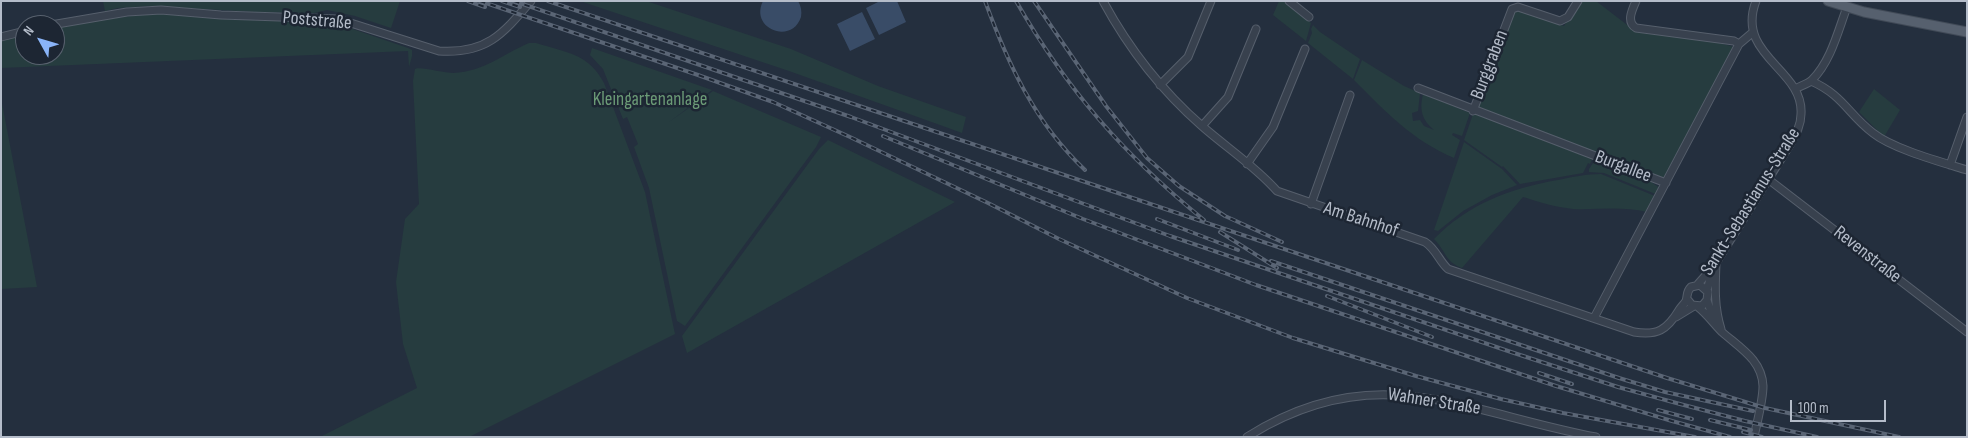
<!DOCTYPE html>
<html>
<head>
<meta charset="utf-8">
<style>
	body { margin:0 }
	#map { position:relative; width:1968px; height:438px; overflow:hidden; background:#242f3e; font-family:"Sofia Sans Condensed",sans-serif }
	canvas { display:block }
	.frame { position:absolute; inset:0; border:2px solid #b4bcc9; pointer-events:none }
	.north { position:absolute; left:15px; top:15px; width:50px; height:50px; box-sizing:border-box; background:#1d2633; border:1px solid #59626f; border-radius:50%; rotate:309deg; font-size:14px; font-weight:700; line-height:20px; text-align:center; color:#b4bcc9 }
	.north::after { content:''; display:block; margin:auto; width:18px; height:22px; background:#8ab4f8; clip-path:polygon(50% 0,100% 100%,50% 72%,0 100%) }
	.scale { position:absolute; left:1790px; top:400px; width:96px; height:22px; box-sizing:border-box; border:2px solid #b4bcc9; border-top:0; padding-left:6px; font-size:15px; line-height:18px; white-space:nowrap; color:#b4bcc9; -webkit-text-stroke:4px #1d2633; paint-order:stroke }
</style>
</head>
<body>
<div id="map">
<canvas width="1968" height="438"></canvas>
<div class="frame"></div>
<div class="north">N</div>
<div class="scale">100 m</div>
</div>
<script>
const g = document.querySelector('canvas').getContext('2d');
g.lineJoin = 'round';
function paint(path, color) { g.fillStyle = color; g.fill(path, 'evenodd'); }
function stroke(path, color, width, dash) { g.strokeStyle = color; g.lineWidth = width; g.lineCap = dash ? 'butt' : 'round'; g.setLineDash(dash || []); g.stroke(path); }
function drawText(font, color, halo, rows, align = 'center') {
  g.font = font + ' "Sofia Sans Condensed",sans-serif'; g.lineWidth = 5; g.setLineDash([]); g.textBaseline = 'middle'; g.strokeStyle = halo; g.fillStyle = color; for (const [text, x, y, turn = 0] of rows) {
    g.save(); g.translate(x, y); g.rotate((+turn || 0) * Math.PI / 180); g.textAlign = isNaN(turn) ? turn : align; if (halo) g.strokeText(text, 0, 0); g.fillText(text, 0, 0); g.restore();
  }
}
paint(new Path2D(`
	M 103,1 L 400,1 L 391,28 L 355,16 L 327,10 L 314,13 L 255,12 L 151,6 L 118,8 L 105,11 Z
	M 580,1 L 646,1 L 791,49 L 878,86 L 966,117 L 962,133 L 940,125 L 789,71 Z
	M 1279,1 L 1285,1 L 1311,23 L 1306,41 L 1273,15 Z
	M 1580,1 L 1596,1 L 1635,31 L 1712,41 L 1734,47 L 1663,179 L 1478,108 L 1514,13 L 1518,10 L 1564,26 Z
	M 157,13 L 226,19 L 335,23 L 408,48 L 412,50 L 412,56 L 409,67 L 408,51 L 1,68 L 1,40 L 25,35 L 25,55 L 55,55 L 55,28 L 107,19 Z
	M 1313,25 L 1320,32 L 1360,59 L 1353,79 L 1308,43 L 1312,33 L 1311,29 Z
	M 529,43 L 536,43 C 567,53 588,53 604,83 L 645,192 L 675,334 L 469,437 L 320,437 L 417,388 L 403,344 L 396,282 L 405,219 L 419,204 L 413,81 L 415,69 C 419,66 444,73 453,73 C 486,71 501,55 529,43 Z
	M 592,48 L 712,90 L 669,122 L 713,91 L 821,137 L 816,147 L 685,326 L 677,321 L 649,188 L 634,147 L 638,144 L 627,117 L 623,119 L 603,69 L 590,55 Z
	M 1362,60 L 1404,86 L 1420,93 L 1418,111 L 1412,113 L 1413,121 L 1420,120 L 1424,126 L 1434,130 C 1422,120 1419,110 1423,94 L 1470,113 L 1462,136 L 1453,133 L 1452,135 L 1460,140 L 1454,158 C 1412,140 1386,112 1354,80 Z
	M 1874,89 L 1900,110 L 1884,137 L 1859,112 Z
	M 1,98 L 37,287 L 1,289 Z
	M 1473,114 L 1479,115 L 1592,159 L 1590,164 L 1588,163 L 1583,173 L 1520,184 L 1503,166 L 1502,167 L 1464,140 Z
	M 828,140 L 955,202 L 687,353 L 682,336 L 819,149 Z
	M 1464,142 L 1502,169 L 1517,185 L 1492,195 L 1463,211 L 1438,231 L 1434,230 Z
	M 1595,160 L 1648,180 L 1660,188 L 1658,195 L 1604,173 L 1589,172 L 1589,169 Z
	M 1601,174 L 1655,196 L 1647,212 C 1622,206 1598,210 1573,209 C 1555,207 1539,202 1523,197 L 1462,268 C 1445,262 1446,251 1434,239 C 1468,204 1511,188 1558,180 C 1572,177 1587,174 1601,174 Z`), '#263c3f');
paint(new Path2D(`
	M 763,1 L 798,1 C 801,6 802,11 801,17 C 792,45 749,29 763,1 Z
	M 880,1 L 897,1 L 906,22 L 879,35 L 866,8 Z
	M 862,12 L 875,39 L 850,51 L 837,24 Z`), '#394c67');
const minor = new Path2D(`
	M 1103,1 C 1129,49 1162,91 1202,126 C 1227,148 1255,166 1277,191 L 1425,242 C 1436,249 1439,261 1448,269 L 1634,332 C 1657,336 1667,330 1679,310 C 1681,307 1684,304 1686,301 C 1688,295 1686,292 1691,287 L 1700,285 L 1708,292 L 1707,300 L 1702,306 L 1692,305 L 1687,299
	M 1289,1 L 1309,17
	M 1636,1 C 1632,10 1626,22 1636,28 L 1734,41 L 1739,44
	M 51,25 L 127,12 L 161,10 L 221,15 L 338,19 L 439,51 C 486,54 502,35 531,1
	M 1,37 L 25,31
	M 1811,81 C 1843,95 1848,114 1873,133 C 1893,149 1941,162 1967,170
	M 1160,85 L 1188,57 L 1211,1
	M 1418,88 L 1666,183
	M 1795,89 C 1800,86 1808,84 1812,80 C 1831,61 1838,31 1847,7
	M 1473,111 L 1512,9 L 1518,7 L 1560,21 L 1568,17 L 1578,1
	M 1202,126 L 1228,97 L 1256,29
	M 1247,164 L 1273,127 L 1305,49
	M 1950,165 L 1967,117
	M 1768,179 L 1967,332
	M 1311,204 L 1350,95
	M 1716,263 C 1715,286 1714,307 1721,329
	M 1698,284 L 1714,266 L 1791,143 C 1796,134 1801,125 1801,114 C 1804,69 1735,56 1756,1
	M 1707,290 L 1713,269
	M 1707,300 L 1714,321
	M 1698,307 C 1707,314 1714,324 1722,332 C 1740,348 1762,360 1763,386 C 1763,401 1757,422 1754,437
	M 1676,317 L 1694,306
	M 1594,318 L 1739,44 L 1752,33
	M 1247,437 C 1375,356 1464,412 1596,437`);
const major = new Path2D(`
	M 1828,1 L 1864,12 L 1967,32`);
stroke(minor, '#565f6c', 9);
stroke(major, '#414a57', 11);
stroke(minor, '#38414e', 7);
stroke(major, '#56606e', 9);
const rail = new Path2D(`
	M 468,1 L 485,7
	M 480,1 L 698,75 L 773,102 L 850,137 L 988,203 L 1059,239 L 1187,298 L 1293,338 L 1416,376 L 1501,399 L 1563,413 L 1695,437
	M 502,1 L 520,7
	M 514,1 L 851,117 L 1170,236 L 1511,352 L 1618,387 L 1680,404 L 1745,421 L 1817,437
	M 548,1 L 1667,378 L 1765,408 L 1899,437
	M 985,1 C 1008,64 1035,123 1085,170
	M 1016,1 C 1067,90 1124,155 1204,220
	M 1034,1 L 1106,106 L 1147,158 L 1179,186 L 1225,216 L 1282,242
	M 883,136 L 1083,219 L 1256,285 L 1556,386 L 1672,421 L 1730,437
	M 1157,219 L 1238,250
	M 1220,232 L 1277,268
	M 1271,261 L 1619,378 L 1665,392 L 1753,411
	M 1327,296 L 1432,337
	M 1539,373 L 1572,384
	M 1658,410 L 1692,419
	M 1710,420 L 1751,430
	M 1743,432 L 1762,437`);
stroke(rail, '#5a6575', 4);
stroke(rail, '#1d2633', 2, [5.5]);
drawText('19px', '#b4bcc9', '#1d2633', [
	["Poststraße",317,21,5],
	["Burggraben",1490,65,-69],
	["Burgallee",1623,167,21],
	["Sankt-Sebastianus-Straße",1751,202,-58],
	["Am Bahnhof",1361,220,18],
	["Revenstraße",1867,255,38],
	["Wahner Straße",1434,402,9]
]);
drawText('19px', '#6b9a76', '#1d2633', [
	["Kleingartenanlage",650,100]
]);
</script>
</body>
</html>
